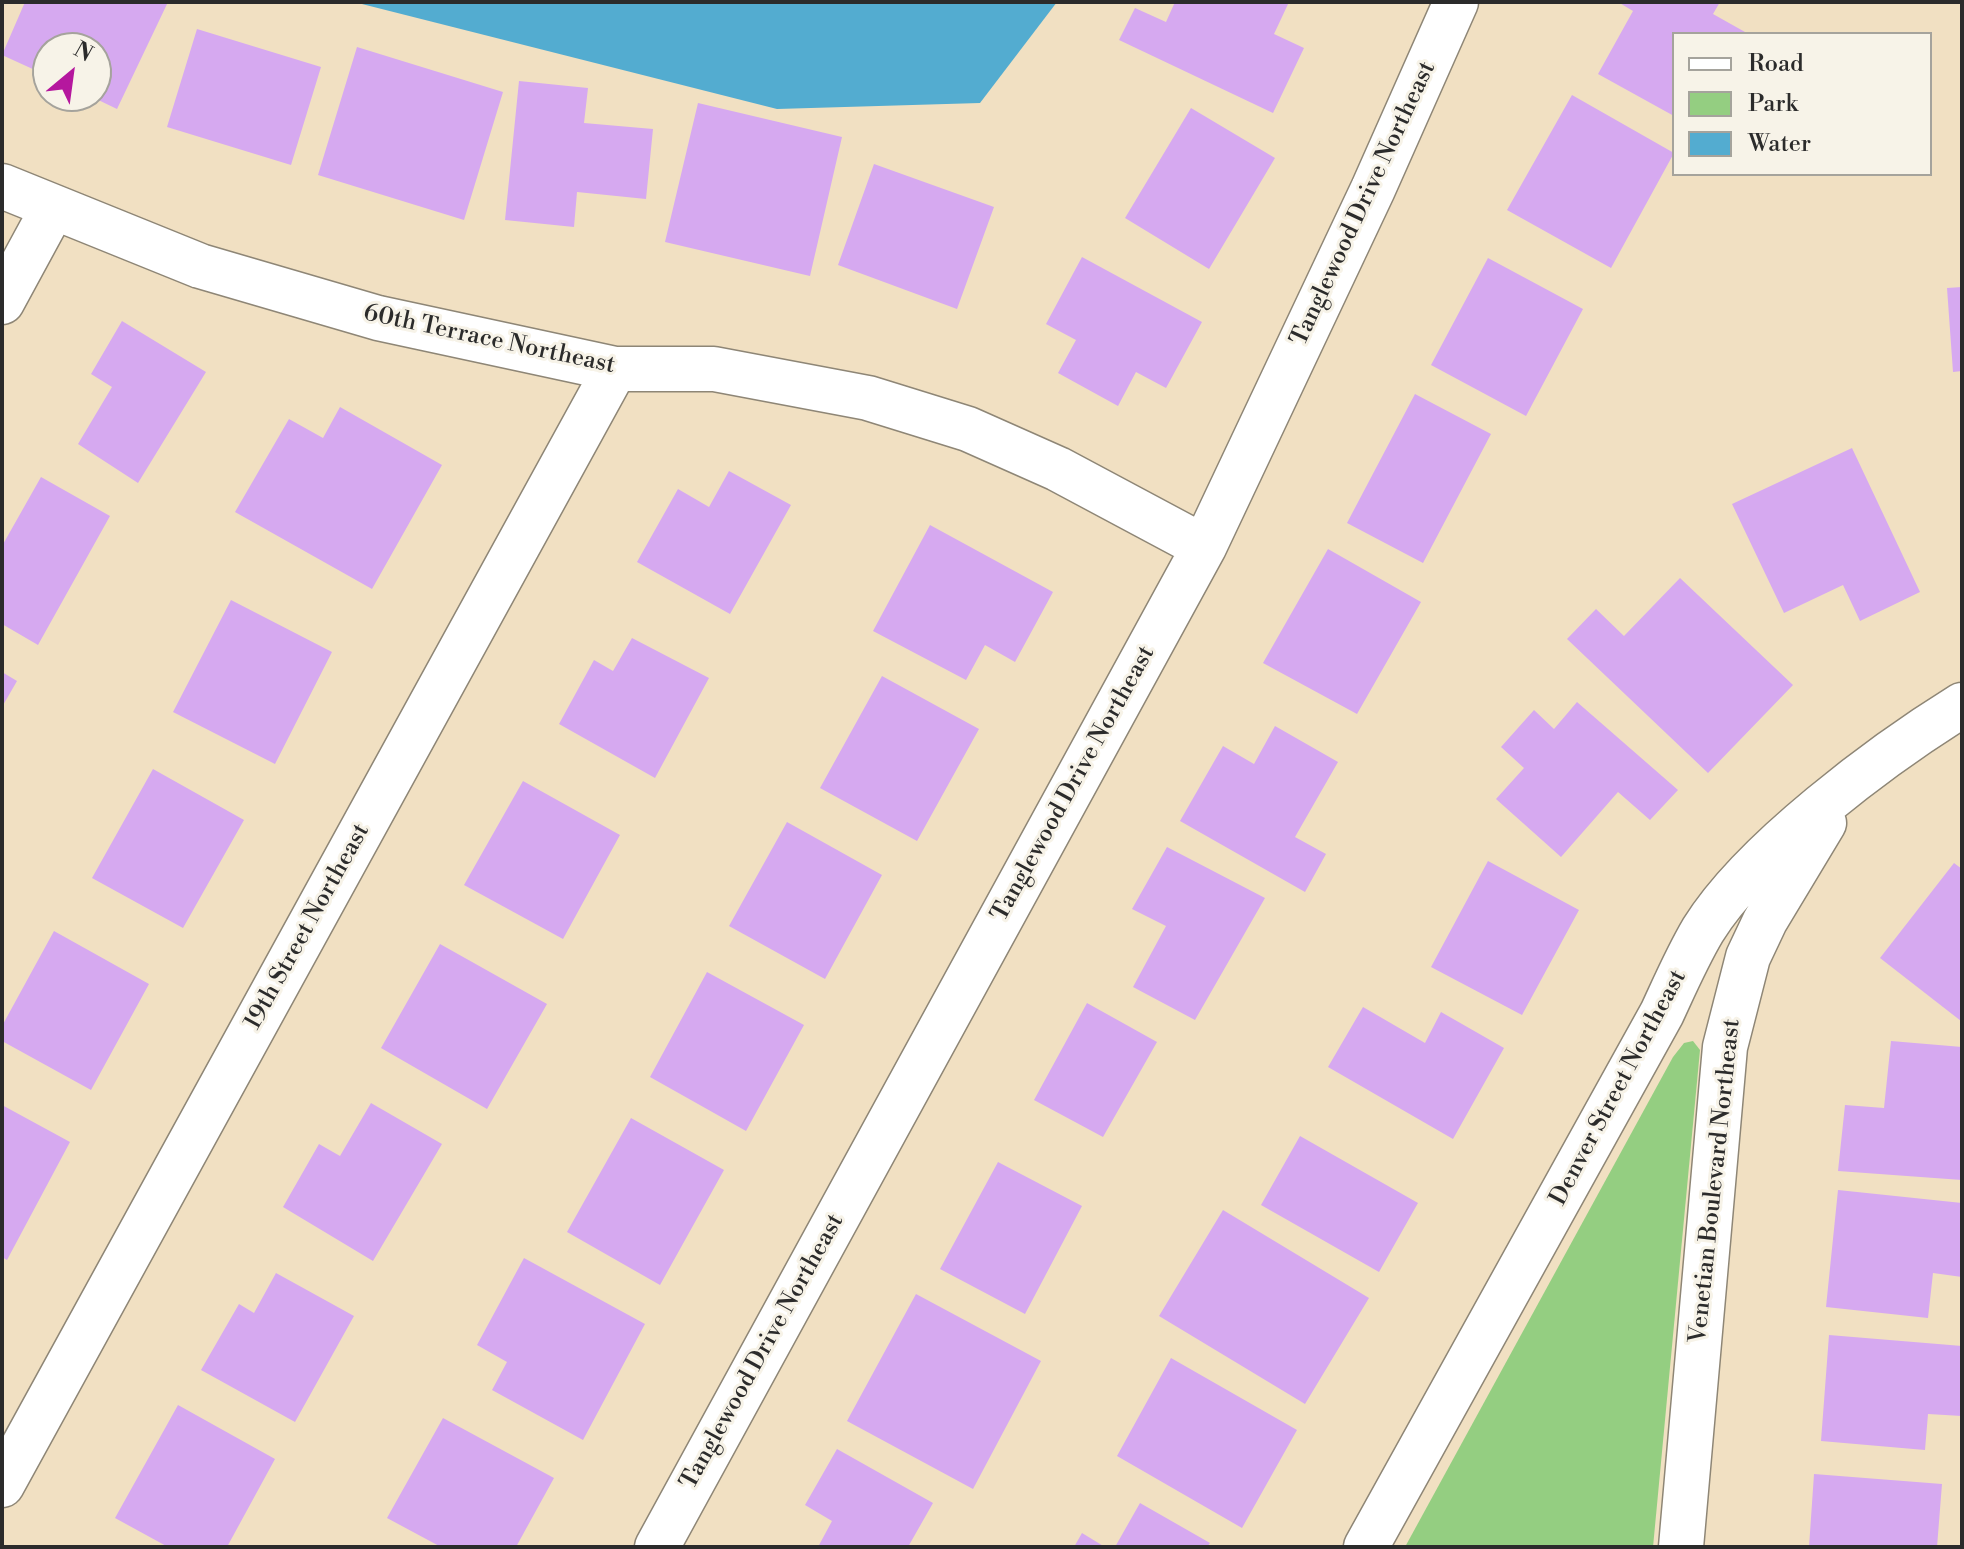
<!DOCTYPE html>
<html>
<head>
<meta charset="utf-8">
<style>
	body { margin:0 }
	#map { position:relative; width:1964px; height:1549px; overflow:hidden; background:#f1e0c2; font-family:"Libre Bodoni",serif }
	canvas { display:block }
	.frame { position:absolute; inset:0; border:4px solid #2b2b2b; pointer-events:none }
	.legend { position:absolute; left:1672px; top:32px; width:260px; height:144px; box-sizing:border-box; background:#f7f3e8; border:2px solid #a5a39c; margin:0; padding:10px 14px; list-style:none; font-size:24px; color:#2b2b2b }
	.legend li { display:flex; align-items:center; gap:16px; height:40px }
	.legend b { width:40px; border:2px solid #a5a39c }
	.north { position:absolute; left:32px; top:32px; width:80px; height:80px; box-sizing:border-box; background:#f7f3e8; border:2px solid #a5a39c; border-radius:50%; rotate:29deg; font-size:22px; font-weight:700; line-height:32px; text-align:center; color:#2b2b2b }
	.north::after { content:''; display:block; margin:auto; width:28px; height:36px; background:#b5179e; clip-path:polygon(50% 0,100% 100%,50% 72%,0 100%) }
</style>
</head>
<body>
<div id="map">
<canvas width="1964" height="1549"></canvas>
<div class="frame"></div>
<ul class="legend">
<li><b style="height:10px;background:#fff"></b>Road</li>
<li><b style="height:22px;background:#94ce81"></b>Park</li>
<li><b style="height:22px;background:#53acd0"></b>Water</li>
</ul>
<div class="north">N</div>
</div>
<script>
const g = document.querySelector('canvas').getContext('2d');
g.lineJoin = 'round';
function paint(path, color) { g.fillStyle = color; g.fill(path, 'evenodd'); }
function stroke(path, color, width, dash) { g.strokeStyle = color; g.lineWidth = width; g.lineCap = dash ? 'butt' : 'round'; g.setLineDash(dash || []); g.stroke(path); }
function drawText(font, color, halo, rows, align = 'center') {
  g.font = font + ' "Libre Bodoni",serif'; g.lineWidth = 6; g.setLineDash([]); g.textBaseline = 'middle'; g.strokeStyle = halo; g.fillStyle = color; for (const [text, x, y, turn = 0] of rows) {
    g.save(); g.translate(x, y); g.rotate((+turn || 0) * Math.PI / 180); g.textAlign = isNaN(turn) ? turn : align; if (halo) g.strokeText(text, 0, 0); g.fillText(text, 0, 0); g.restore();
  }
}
paint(new Path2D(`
	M 1693,1041 L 1700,1050 L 1653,1547 L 1405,1547 L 1673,1057 L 1684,1043 Z`), '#94ce81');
paint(new Path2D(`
	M 354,2 L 1057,2 L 980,103 L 777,109 Z`), '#53acd0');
paint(new Path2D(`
	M 25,2 L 168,2 L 117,109 L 90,96 L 96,96 L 96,48 L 48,48 L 48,76 L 2,55 Z
	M 1175,2 L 1289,2 L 1274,34 L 1304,48 L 1273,113 L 1119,40 L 1135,8 L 1166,22 Z
	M 1618,2 L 1720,2 L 1713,14 L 1745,32 L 1674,34 L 1674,116 L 1598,74 L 1633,11 Z
	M 197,29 L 321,67 L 291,165 L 167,127 Z
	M 357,47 L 503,92 L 464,220 L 318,175 Z
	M 519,81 L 588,88 L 584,123 L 653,129 L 646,199 L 577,192 L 574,227 L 505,220 Z
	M 1572,95 L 1674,153 L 1611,268 L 1507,210 Z
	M 698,103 L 842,137 L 810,276 L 665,242 Z
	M 1191,108 L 1275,158 L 1209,269 L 1125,218 Z
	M 874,164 L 994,207 L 957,309 L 838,265 Z
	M 1082,257 L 1202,322 L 1166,388 L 1136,372 L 1118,406 L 1058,373 L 1076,340 L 1046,324 Z
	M 1488,258 L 1583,309 L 1526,416 L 1431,365 Z
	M 1962,287 L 1962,371 L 1953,372 L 1947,288 Z
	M 122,321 L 206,372 L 138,483 L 78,444 L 112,387 L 91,374 Z
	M 1415,394 L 1491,434 L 1423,563 L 1347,523 Z
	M 340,407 L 442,465 L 372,589 L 235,512 L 289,419 L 323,438 Z
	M 1852,448 L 1920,592 L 1860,621 L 1843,585 L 1784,613 L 1732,504 Z
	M 729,471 L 791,505 L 730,614 L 637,562 L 678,489 L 709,507 Z
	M 41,477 L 110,516 L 38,645 L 2,624 L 2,546 Z
	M 930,525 L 1053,592 L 1015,662 L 985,645 L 966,680 L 873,631 Z
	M 1328,549 L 1421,602 L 1357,714 L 1263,663 Z
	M 1680,578 L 1793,685 L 1708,773 L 1567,639 L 1596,609 L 1624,636 Z
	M 231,600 L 332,652 L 275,764 L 173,712 Z
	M 632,638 L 709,678 L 655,778 L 559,724 L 594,660 L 613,671 Z
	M 2,672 L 17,681 L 2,707 Z
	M 882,676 L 979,729 L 917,841 L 820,788 Z
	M 1577,702 L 1678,790 L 1650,820 L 1618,792 L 1561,857 L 1496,799 L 1524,768 L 1501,747 L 1534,710 L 1554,729 Z
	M 1275,726 L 1338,762 L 1295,837 L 1326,854 L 1305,892 L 1180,821 L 1223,746 L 1254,764 Z
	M 153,769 L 244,820 L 183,928 L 92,878 Z
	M 523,781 L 620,835 L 563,939 L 464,885 Z
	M 787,822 L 882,875 L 825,979 L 729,926 Z
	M 1167,847 L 1265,898 L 1195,1020 L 1133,987 L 1166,926 L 1132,909 Z
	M 1488,861 L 1579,910 L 1522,1015 L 1431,967 Z
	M 1954,863 L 1962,869 L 1961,1021 L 1880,958 Z
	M 54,931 L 149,984 L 91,1090 L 2,1041 L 2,1026 Z
	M 440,944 L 547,1004 L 487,1109 L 381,1048 Z
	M 707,972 L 804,1025 L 746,1131 L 650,1077 Z
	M 1087,1003 L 1157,1042 L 1103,1137 L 1034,1100 Z
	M 1363,1007 L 1425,1043 L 1441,1012 L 1504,1048 L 1453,1139 L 1328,1067 Z
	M 1891,1041 L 1962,1047 L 1962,1180 L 1838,1171 L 1845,1105 L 1884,1108 Z
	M 371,1103 L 442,1144 L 373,1261 L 283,1207 L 319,1144 L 340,1156 Z
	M 2,1105 L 70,1142 L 7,1260 L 2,1257 Z
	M 631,1118 L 724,1170 L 660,1285 L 567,1232 Z
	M 1300,1136 L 1418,1203 L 1379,1272 L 1261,1205 Z
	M 998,1162 L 1082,1206 L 1025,1314 L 940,1269 Z
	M 1838,1190 L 1962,1203 L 1962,1277 L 1933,1273 L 1928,1318 L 1826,1307 Z
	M 1223,1210 L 1369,1298 L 1305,1404 L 1159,1316 Z
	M 524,1258 L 645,1324 L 583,1440 L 492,1390 L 507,1362 L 477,1345 Z
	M 276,1273 L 354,1316 L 295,1422 L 201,1370 L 239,1304 L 254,1313 Z
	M 916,1294 L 1041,1361 L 973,1489 L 847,1421 Z
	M 1829,1335 L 1962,1346 L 1962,1416 L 1928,1414 L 1925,1450 L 1821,1441 Z
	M 1171,1358 L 1297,1430 L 1242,1528 L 1117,1456 Z
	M 178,1405 L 275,1459 L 227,1547 L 168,1547 L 115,1518 Z
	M 443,1418 L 554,1478 L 516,1547 L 441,1547 L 387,1518 Z
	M 837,1449 L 933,1503 L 908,1547 L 818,1547 L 832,1521 L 805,1505 Z
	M 1814,1474 L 1942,1484 L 1937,1547 L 1809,1547 Z
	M 1140,1503 L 1210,1543 L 1207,1547 L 1115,1547 Z
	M 1082,1533 L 1105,1547 L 1074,1547 Z`), '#d6a9f0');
const street = new Path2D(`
	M 2,186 L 200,266 L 378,318 L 615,369 L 714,369 L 868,398 L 968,429 L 1058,469 L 1204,547
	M 2,302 L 53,208
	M 2,1485 L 615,369
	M 657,1547 L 1204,547 L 1373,189 L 1456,2
	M 1366,1547 L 1662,1013 C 1675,985 1687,957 1703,930 C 1752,851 1883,754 1962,705
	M 1681,1547 L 1725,1047 L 1748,957 L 1765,921 L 1824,823`);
stroke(street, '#8e8676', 47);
stroke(street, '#fff', 44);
drawText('24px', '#2b2b2b', '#f7f3e8', [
	["Tanglewood Drive Northeast",1364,204,-65],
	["60th Terrace Northeast",489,340,12],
	["Tanglewood Drive Northeast",1074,784,-61],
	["19th Street Northeast",308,927,-61],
	["Denver Street Northeast",1619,1088,-62],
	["Venetian Boulevard Northeast",1716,1181,-84],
	["Tanglewood Drive Northeast",763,1352,-61]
]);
</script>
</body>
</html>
